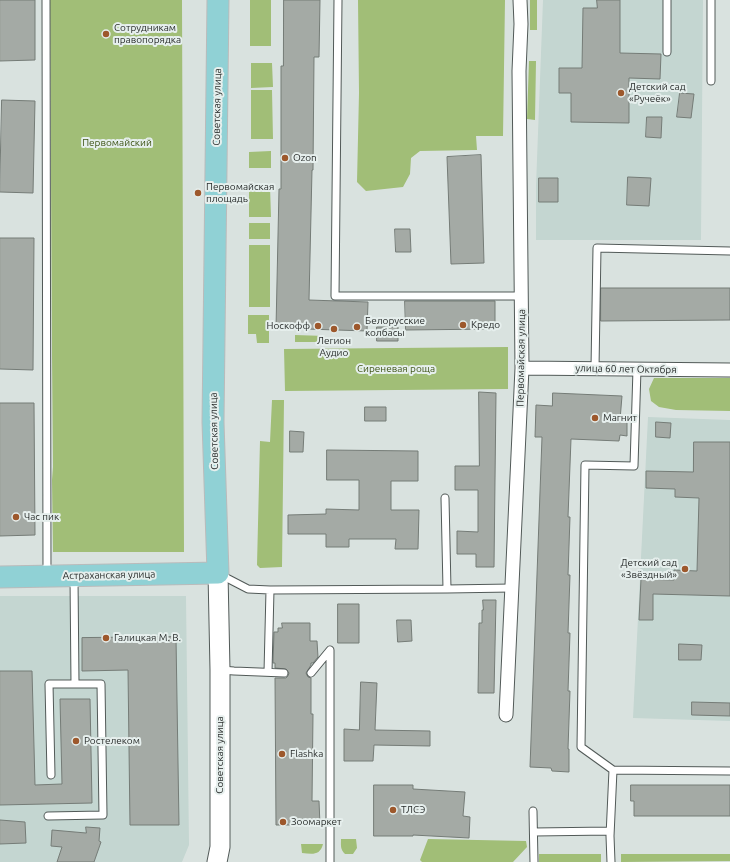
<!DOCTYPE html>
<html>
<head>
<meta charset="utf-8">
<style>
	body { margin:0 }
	canvas { display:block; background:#d9e2df }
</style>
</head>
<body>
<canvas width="730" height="862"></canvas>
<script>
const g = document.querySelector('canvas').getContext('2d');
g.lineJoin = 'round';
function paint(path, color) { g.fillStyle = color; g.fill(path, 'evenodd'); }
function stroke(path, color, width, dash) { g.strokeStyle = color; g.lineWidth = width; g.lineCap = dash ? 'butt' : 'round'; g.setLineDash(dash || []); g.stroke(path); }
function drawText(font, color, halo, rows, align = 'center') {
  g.font = font + ' Ubuntu,sans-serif'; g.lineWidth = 4; g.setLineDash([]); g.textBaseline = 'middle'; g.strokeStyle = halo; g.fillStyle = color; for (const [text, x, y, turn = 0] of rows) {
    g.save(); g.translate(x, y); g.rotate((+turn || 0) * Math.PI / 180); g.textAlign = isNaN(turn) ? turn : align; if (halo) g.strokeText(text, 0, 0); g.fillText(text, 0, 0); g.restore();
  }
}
paint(new Path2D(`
	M 543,0 L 703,0 L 701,240 L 536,240 L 536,186 Z
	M 648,417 L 730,420 L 730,721 L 633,718 Z
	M 0,596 L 186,596 L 189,845 L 182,862 L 0,862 Z`), '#c4d6d1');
paint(new Path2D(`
	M 50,0 L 182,0 L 184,552 L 53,552 L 52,480 L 53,467 L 52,356 Z
	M 250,0 L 271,0 L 271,46 L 250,46 Z
	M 358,0 L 505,0 L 503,136 L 476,136 L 477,150 L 420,151 L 411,158 L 410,174 L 403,187 L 366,191 L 357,182 L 359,93 Z
	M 530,0 L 537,0 L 537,30 L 530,30 Z
	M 529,61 L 536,61 L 535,120 L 527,119 Z
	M 251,63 L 272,63 L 273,87 L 251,88 Z
	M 251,90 L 272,90 L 273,139 L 251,139 Z
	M 271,151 L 271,168 L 249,168 L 249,152 Z
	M 249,186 L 270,186 L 271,217 L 249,217 Z
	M 249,223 L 270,223 L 270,239 L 249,239 Z
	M 249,245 L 270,245 L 270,307 L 249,307 Z
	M 248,315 L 269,315 L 269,343 L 257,343 L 256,334 L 248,334 Z
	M 295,335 L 325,336 L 325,342 L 295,342 Z
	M 508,347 L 508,389 L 285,391 L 284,349 Z
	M 654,378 L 730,378 L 730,411 L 676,410 L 659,407 L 651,401 L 649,389 Z
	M 272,400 L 284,400 L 282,567 L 260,568 L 257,565 L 260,441 L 270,442 Z
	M 341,839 L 356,839 L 357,848 L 353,854 L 345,854 C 340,849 341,845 341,839 Z
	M 428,839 L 526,841 L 527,847 L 513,862 L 422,862 L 420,860 Z
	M 301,844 L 323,844 C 320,856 312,854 302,853 Z
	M 539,854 L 601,854 L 601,862 L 539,862 Z
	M 621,854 L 730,854 L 730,861 L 621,862 Z`), '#a1be77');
const building = new Path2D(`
	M 0,0 L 35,0 L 35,60 L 0,61 Z
	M 284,0 L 320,0 L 319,57 L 314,57 L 313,170 L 312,170 L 309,300 L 368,302 L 367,331 L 276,328 L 279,189 L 281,189 L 281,66 L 283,66 Z
	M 597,0 L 620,0 L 620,53 L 661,54 L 660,79 L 629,78 L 629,123 L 571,122 L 571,93 L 559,93 L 559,68 L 582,68 L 583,8 L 597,8 Z
	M 680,93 L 694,94 L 691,118 L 677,117 Z
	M 2,100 L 35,101 L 33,193 L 0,192 Z
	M 647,117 L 662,117 L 661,138 L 646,137 Z
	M 481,155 L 484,263 L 451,264 L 447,157 Z
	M 628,177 L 651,178 L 649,206 L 627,205 Z
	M 539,178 L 558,178 L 558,202 L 539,202 Z
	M 395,229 L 410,229 L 411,252 L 396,252 Z
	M 0,238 L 34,238 L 33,370 L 0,369 Z
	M 601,288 L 730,288 L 730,320 L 601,321 Z
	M 405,301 L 495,301 L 495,329 L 406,330 Z
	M 377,327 L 398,327 L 398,341 L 377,341 Z
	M 479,392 L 496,393 L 494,567 L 476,567 L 476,554 L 457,554 L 457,531 L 478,532 L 478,490 L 455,490 L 455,466 L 479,466 Z
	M 553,393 L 622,396 L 620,420 L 627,421 L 627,436 L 620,435 L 619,441 L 571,439 L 568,517 L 570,517 L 568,575 L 570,575 L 568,633 L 570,633 L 568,691 L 570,691 L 568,749 L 569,749 L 569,772 L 552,771 L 551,768 L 530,767 L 542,437 L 535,437 L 536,405 L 552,406 Z
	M 0,403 L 34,403 L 35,535 L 0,536 Z
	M 365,407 L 386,407 L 386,421 L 365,421 Z
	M 656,422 L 671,423 L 670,438 L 656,437 Z
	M 290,431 L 304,432 L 303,452 L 290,452 Z
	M 694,442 L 730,442 L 730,596 L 653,594 L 653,620 L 639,620 L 641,579 L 674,580 L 674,570 L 697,571 L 699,498 L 675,497 L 675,489 L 646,488 L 646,471 L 693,472 Z
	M 327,450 L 418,451 L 418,481 L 391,481 L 391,510 L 419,510 L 418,549 L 395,549 L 396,539 L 349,539 L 349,547 L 326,547 L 326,534 L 288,534 L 288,515 L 326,514 L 326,509 L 359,510 L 359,480 L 327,480 Z
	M 483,600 L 496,600 L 494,693 L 478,693 L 479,623 L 482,623 L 482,610 L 483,610 Z
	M 338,604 L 359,604 L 359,643 L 338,643 Z
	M 397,620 L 411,620 L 412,641 L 398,642 Z
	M 282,623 L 310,623 L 310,641 L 317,641 L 318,657 L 313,663 L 311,663 L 311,665 L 306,673 L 308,677 L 311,678 L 311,714 L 313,714 L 312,801 L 319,801 L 320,825 L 276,825 L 275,678 L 286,678 L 288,676 L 289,673 L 286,669 L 275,668 L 275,663 L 273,663 L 274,632 L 278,632 L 278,628 L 282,628 Z
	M 176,637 L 179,825 L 130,825 L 128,670 L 82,671 L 82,638 Z
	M 679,644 L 702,645 L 701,660 L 679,660 Z
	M 0,671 L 32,671 L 35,785 L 62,784 L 60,699 L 90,699 L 92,803 L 0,805 Z
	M 361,682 L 377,683 L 375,730 L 430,731 L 430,746 L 374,745 L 373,761 L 344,761 L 344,729 L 359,730 Z
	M 692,702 L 730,703 L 730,716 L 692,715 Z
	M 374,785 L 413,785 L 413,789 L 465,792 L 463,816 L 470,817 L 469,838 L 413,835 L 413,836 L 374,836 Z
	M 631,785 L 730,785 L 730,816 L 634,816 L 634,801 L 631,801 Z
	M 0,820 L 25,822 L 26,843 L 0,844 Z
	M 86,827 L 100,828 L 99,841 L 101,842 L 94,862 L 57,862 L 62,847 L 51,846 L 52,830 L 86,833 Z`);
paint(building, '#a4aaa5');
stroke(building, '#757c77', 1);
const service = new Path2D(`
	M 46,0 L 47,574
	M 338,0 L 335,296 L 522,296
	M 667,0 L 667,52
	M 711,81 L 711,0
	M 595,368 L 597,248 L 730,251
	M 219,574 L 248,589 L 270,590 L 447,589 L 445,498
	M 447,589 L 512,588
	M 221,670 L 234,671 L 284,673
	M 268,672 L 270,590
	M 311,673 L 330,650 L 330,862
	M 613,770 L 730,771
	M 51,775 L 49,684 L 75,684 L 74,578
	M 533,811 L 534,862
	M 48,816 L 103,815 L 101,684 L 75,684
	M 534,832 L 610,831
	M 611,862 L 610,836 L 613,770 L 581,747 L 585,465 L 634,466 L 637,369`);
const minor = new Path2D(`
	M 522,368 L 730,370
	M 506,715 L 522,368 L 519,71 L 521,24 L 520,0`);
const secondary = new Path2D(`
	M 217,862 L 220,847 L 220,670 L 218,573`);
const primary = new Path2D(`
	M 0,577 L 218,573 L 213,422 L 218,0`);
stroke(service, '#525a58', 9);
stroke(minor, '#525a58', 15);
stroke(secondary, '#525a58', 21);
stroke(primary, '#babbbb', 23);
stroke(service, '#fff', 7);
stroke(minor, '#fff', 13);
stroke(secondary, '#fff', 19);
stroke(primary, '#90d1d5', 21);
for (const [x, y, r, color] of [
	[106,34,4,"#9d582c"],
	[621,93,4,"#9d582c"],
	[285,158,4,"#9d582c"],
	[198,193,4,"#9d582c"],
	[463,325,4,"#9d582c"],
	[318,326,4,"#9d582c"],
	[357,327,4,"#9d582c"],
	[334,329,4,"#9d582c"],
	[595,418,4,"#9d582c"],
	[16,517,4,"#9d582c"],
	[685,569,4,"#9d582c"],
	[106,638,4,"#9d582c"],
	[76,741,4,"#9d582c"],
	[282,754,4,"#9d582c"],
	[393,810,4,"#9d582c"],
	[283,822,4,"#9d582c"]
]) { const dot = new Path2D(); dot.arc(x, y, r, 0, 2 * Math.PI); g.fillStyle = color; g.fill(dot); stroke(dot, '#e6efed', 1.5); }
drawText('10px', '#282c2b', '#e6efed', [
	["Сотрудникам",114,28],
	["правопорядка",114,40],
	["Детский сад",629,87],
	["«Ручеёк»",629,99],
	["Ozon",293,158],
	["Первомайская",206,187],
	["площадь",206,199],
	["Белорусские",365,321],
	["колбасы",365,333],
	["Кредо",471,325],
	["Носкофф",310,326,"right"],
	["Легион",334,341,"center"],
	["Аудио",334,353,"center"],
	["Магнит",603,418],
	["Час пик",24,517],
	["Детский сад",677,563,"right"],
	["«Звёздный»",677,575,"right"],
	["Галицкая М. В.",114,638],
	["Ростелеком",84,741],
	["Flashka",290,754],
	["ТЛСЭ",401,810],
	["Зоомаркет",291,822]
], 'left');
drawText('10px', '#282c2b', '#e6efed', [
	["Советская улица",217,107,-89],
	["Первомайская улица",521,358,-89],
	["улица 60 лет Октября",626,369,1],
	["Советская улица",214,431,-91],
	["Астраханская улица",109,575,-1],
	["Советская улица",220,755,-90]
]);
drawText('10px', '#3b5112', '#e6efed', [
	["Первомайский",117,143],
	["Сиреневая роща",396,369]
]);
</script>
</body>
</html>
